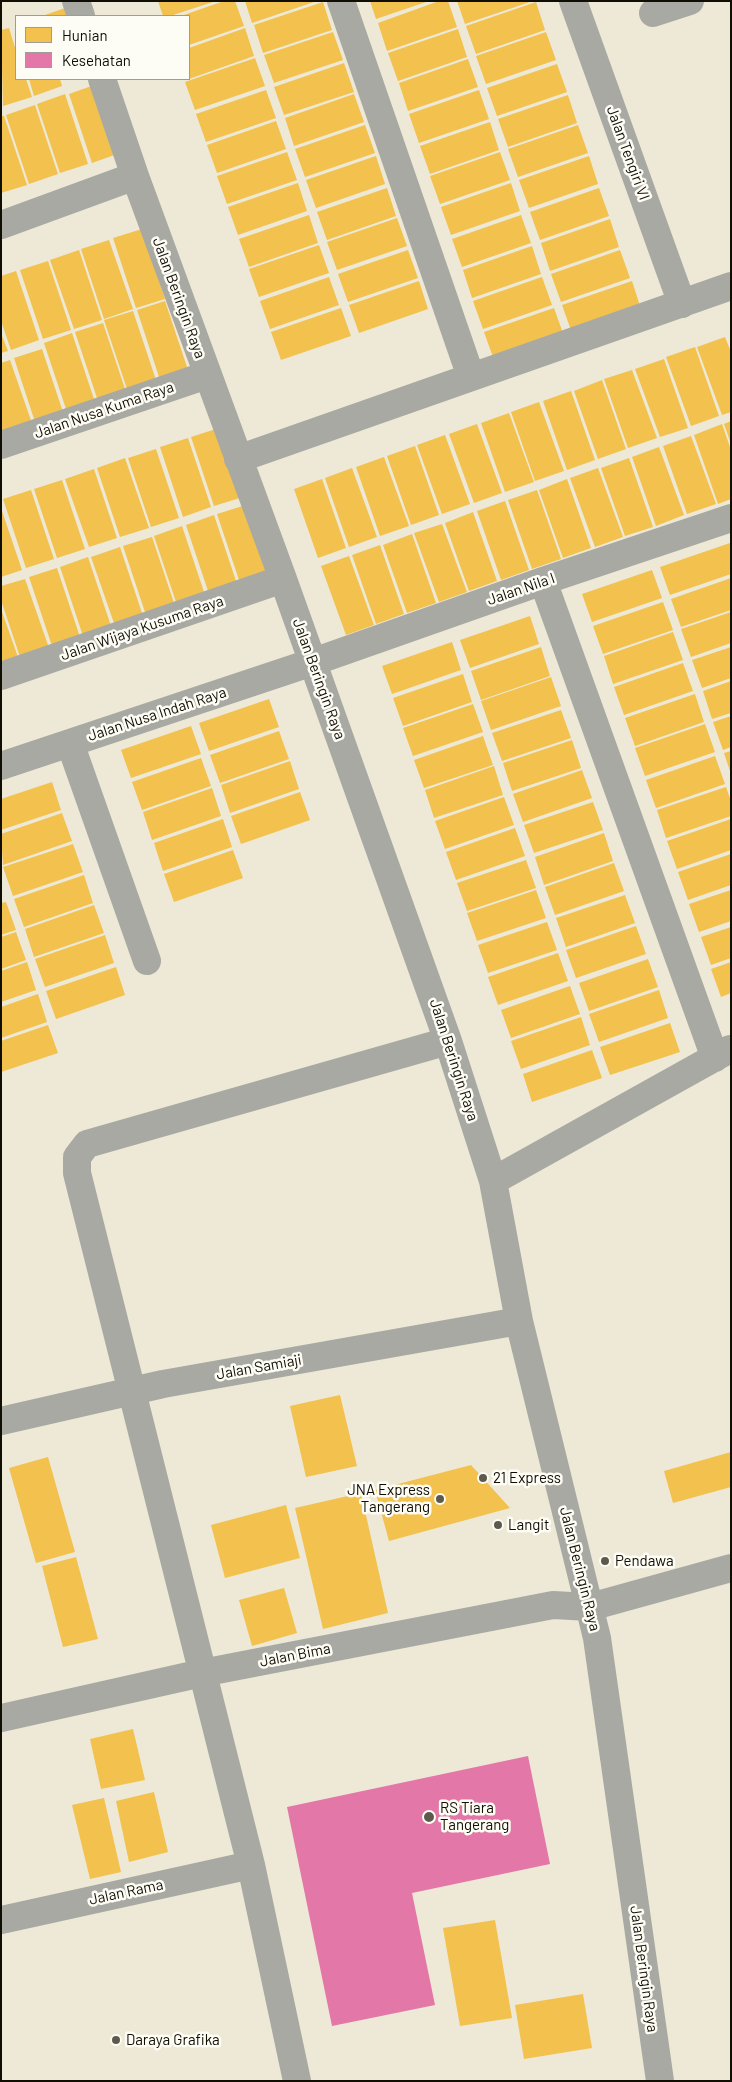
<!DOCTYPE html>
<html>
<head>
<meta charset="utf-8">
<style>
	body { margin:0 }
	#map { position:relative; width:732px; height:2082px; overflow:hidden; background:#ede9d6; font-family:Barlow,sans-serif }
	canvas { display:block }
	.frame { position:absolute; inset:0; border:2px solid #100d03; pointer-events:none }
	.legend { position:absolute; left:15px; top:15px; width:175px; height:65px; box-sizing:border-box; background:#fdfcf5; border:1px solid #9e9c94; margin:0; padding:6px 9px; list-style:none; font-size:15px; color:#100d03 }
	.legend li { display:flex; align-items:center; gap:10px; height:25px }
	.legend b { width:25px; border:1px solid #9e9c94 }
</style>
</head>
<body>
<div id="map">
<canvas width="732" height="2082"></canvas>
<div class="frame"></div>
<ul class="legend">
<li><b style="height:14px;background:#f2c14e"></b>Hunian</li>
<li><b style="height:14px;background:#e377a8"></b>Kesehatan</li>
</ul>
</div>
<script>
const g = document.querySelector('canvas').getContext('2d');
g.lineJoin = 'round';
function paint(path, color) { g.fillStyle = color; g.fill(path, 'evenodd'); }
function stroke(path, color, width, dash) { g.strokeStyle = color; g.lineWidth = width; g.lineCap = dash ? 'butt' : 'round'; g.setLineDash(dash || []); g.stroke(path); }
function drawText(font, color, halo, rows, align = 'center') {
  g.font = font + ' Barlow,sans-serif'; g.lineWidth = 5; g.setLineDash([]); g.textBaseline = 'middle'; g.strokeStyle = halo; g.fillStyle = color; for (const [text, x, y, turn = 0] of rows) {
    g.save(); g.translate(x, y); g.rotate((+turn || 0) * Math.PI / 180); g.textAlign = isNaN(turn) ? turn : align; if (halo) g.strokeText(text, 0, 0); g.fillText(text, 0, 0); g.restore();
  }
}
paint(new Path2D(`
	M 158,1 L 212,1 L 213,2 L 170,16 L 163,16 Z
	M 224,1 L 235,1 L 244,26 L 189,45 L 189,16 L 181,16 Z
	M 245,1 L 314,1 L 314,2 L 252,23 Z
	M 370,1 L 426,1 L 426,2 L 376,19 Z
	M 439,1 L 448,1 L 457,27 L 387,51 L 378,23 Z
	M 457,1 L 530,1 L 530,2 L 465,24 Z
	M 323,2 L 332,30 L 263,53 L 254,25 Z
	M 536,2 L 545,30 L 476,54 L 466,26 Z
	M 71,6 L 75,16 L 42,16 Z
	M 9,28 L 16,51 L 16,79 L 26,79 L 32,97 L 3,106 L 1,30 Z
	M 245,28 L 254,56 L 189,79 L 189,48 Z
	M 458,29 L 467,57 L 398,81 L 388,53 Z
	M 333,32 L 343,60 L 274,83 L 264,55 Z
	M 546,32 L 556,60 L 486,84 L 476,56 Z
	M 255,58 L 265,86 L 195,110 L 185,82 Z
	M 468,59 L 478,87 L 408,111 L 399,83 Z
	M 344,63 L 354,92 L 284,115 L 274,87 Z
	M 557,64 L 567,92 L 497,116 L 487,88 Z
	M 29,79 L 60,79 L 62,86 L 34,96 Z
	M 97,84 L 120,153 L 92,163 L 69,94 Z
	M 266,90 L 276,118 L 206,142 L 196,114 Z
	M 479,90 L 489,119 L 419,143 L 409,114 Z
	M 65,94 L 88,164 L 60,173 L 37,104 Z
	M 354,94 L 364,122 L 294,146 L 285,118 Z
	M 568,95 L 577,123 L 508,147 L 498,119 Z
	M 35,105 L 58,174 L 29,184 L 6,115 Z
	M 1,116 L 4,116 L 27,185 L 1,193 Z
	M 276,121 L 286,149 L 217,173 L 207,145 Z
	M 490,122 L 499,150 L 430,174 L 420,146 Z
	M 365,125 L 375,153 L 305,177 L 295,149 Z
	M 578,125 L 588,153 L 518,177 L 508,149 Z
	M 287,152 L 297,180 L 227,204 L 217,176 Z
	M 500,152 L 510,180 L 440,204 L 430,176 Z
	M 376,156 L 385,184 L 316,208 L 306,180 Z
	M 589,156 L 598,184 L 529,208 L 519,180 Z
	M 298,183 L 307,211 L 238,235 L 228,207 Z
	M 511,183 L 520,211 L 451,235 L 441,207 Z
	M 387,188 L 396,216 L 327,240 L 317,212 Z
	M 599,188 L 609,216 L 540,240 L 530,212 Z
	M 309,215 L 318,243 L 249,267 L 239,239 Z
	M 521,215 L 531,243 L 462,267 L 452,239 Z
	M 397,218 L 407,246 L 337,270 L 327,242 Z
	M 610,219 L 619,247 L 550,271 L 541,243 Z
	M 142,229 L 165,299 L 136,308 L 113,238 Z
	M 109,240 L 133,309 L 104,319 L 81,249 Z
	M 319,245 L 329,273 L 259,297 L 249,269 Z
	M 532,246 L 541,274 L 472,298 L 463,270 Z
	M 79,250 L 102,320 L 74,329 L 50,260 Z
	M 408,250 L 418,278 L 348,302 L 338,274 Z
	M 620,250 L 630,278 L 561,302 L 551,274 Z
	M 48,261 L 71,330 L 43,339 L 20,270 Z
	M 16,271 L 39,340 L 11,350 L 1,321 L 1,276 Z
	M 329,277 L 339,305 L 270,329 L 260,301 Z
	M 542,277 L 552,305 L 483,329 L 473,301 Z
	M 419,281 L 428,309 L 359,333 L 349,305 Z
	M 632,281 L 641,309 L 572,333 L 562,305 Z
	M 165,301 L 188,370 L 160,380 L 137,310 Z
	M 341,308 L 351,336 L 281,360 L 271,332 Z
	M 554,308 L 564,336 L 494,360 L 484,332 Z
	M 133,311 L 156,380 L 127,389 L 104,320 Z
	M 103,323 L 126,392 L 98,401 L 75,332 Z
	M 1,333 L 8,351 L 1,353 Z
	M 72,333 L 95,402 L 67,412 L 44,343 Z
	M 725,337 L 731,352 L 731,412 L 722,415 L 697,347 Z
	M 695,347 L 719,416 L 691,426 L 666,357 Z
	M 42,349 L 65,418 L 37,428 L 14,358 Z
	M 664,359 L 688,428 L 660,437 L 635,369 Z
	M 10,360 L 34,429 L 5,438 L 1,427 L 1,363 Z
	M 632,370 L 657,438 L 628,448 L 604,379 Z
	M 602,380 L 626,449 L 598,459 L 574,391 Z
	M 571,391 L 595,460 L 567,470 L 543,401 Z
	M 539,402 L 564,471 L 535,481 L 511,412 Z
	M 509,413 L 534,482 L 505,492 L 481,423 Z
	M 731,421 L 731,441 L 730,441 L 724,424 Z
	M 477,424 L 502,493 L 474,503 L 449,434 Z
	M 722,424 L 731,450 L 731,499 L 718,504 L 694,435 Z
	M 219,428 L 243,497 L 214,506 L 191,437 Z
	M 445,435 L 470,504 L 442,514 L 417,445 Z
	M 691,436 L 716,504 L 687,514 L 663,446 Z
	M 188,438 L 211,507 L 183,517 L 160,447 Z
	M 415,446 L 439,515 L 411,525 L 387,456 Z
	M 659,447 L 684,515 L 656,526 L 632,457 Z
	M 156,449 L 179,518 L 151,527 L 128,458 Z
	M 384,457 L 409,526 L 380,536 L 356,467 Z
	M 125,458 L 149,528 L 120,537 L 97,468 Z
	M 629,458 L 653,527 L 625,536 L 601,468 Z
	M 352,468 L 377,537 L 349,547 L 325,478 Z
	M 598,468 L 623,537 L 595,547 L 570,478 Z
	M 94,469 L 117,538 L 89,547 L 65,479 Z
	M 322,479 L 346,548 L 318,558 L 294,489 Z
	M 567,479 L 591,548 L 563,558 L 539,490 Z
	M 62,480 L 85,549 L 57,558 L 34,489 Z
	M 31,490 L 54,559 L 26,568 L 3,499 Z
	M 537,490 L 561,559 L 532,569 L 508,500 Z
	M 505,501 L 529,570 L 501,580 L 477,511 Z
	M 246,505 L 269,574 L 240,583 L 217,514 Z
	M 1,508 L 22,570 L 1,577 Z
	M 473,512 L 497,581 L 469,591 L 445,523 Z
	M 214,515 L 237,584 L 209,594 L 186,525 Z
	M 442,524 L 467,592 L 439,602 L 414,533 Z
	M 182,526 L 205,595 L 177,605 L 154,536 Z
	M 412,534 L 436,603 L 407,613 L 383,545 Z
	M 152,537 L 175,606 L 146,615 L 123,546 Z
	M 730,543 L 731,574 L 670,595 L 660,567 Z
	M 380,545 L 404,614 L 376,624 L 352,555 Z
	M 120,547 L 143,616 L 115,626 L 91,557 Z
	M 349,556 L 374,625 L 346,635 L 321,566 Z
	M 88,557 L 111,626 L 83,636 L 60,567 Z
	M 57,568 L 80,637 L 52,646 L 29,577 Z
	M 652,570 L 662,598 L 592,622 L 582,594 Z
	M 731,578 L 731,610 L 681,627 L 671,599 Z
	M 25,579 L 49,648 L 20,657 L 1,600 L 1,586 Z
	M 663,602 L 673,630 L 603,654 L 593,626 Z
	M 1,609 L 18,657 L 1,663 Z
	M 731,612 L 731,643 L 691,657 L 681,629 Z
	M 530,616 L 539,644 L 470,668 L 460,640 Z
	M 673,632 L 683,660 L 613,684 L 604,656 Z
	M 452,642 L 461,670 L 392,694 L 382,666 Z
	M 541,647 L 550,676 L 481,700 L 471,671 Z
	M 731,647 L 731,678 L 702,688 L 692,660 Z
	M 683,663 L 693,691 L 624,715 L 614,687 Z
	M 463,674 L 472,702 L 403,726 L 393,698 Z
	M 551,677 L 561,706 L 491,730 L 481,701 Z
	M 731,681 L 731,713 L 712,719 L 703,691 Z
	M 695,694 L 704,722 L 635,746 L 625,718 Z
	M 269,699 L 279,727 L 209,751 L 199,723 Z
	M 473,704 L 483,732 L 413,756 L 403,728 Z
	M 561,710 L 571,738 L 502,761 L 492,733 Z
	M 731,716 L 731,747 L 723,750 L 713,722 Z
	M 705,724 L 715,752 L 645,776 L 635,748 Z
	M 191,726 L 201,754 L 131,778 L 121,750 Z
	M 279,731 L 289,759 L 220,783 L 210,755 Z
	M 483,736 L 493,765 L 424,788 L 414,760 Z
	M 572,740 L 581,768 L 512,791 L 503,763 Z
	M 731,751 L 731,771 L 730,771 L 724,753 Z
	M 715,756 L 725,784 L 656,808 L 646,780 Z
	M 201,758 L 211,786 L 142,810 L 132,782 Z
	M 290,761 L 299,789 L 230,813 L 221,785 Z
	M 494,766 L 503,795 L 434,818 L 425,790 Z
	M 582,770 L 592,798 L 523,822 L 513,794 Z
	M 52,782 L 61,810 L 1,830 L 1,799 Z
	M 726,787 L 731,801 L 731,816 L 666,838 L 657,810 Z
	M 212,788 L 221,816 L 152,840 L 143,812 Z
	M 300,792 L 310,820 L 241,844 L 231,816 Z
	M 504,797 L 514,825 L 445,849 L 435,821 Z
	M 593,802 L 603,830 L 534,853 L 524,825 Z
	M 62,813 L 72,841 L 3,865 L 1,834 Z
	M 223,819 L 232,847 L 163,871 L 154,843 Z
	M 731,819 L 731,850 L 677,869 L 667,841 Z
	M 515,828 L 525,856 L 456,880 L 446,852 Z
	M 604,833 L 613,861 L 544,885 L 535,857 Z
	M 73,844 L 83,872 L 13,896 L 3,867 Z
	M 233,850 L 243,878 L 174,902 L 164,874 Z
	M 731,854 L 731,885 L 688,900 L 678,872 Z
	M 526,860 L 536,888 L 467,911 L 457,883 Z
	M 614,863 L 624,891 L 555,915 L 545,887 Z
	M 84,875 L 93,903 L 24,927 L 14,899 Z
	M 536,890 L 546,918 L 477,941 L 467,913 Z
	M 731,890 L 731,921 L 699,932 L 689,904 Z
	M 625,895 L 635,923 L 566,947 L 556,918 Z
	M 6,902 L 16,930 L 1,935 L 1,903 Z
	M 94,905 L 104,933 L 34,957 L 25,929 Z
	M 547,922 L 557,950 L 488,973 L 478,945 Z
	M 636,926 L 646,954 L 576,978 L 566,950 Z
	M 731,927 L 731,958 L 711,965 L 701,937 Z
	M 16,932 L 26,960 L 1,969 L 1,937 Z
	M 105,935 L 114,963 L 45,987 L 35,959 Z
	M 558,953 L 568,981 L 498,1005 L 488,977 Z
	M 648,959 L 658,987 L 589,1011 L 579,983 Z
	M 27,962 L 36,990 L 1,1002 L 1,971 Z
	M 731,962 L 731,993 L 721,997 L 711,969 Z
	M 116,967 L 125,995 L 56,1019 L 46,991 Z
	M 570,986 L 580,1014 L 511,1038 L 501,1010 Z
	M 659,990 L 668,1018 L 599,1042 L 589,1014 Z
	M 38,994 L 47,1022 L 1,1038 L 1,1007 Z
	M 581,1017 L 590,1045 L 521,1069 L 511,1041 Z
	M 670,1023 L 680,1052 L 610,1075 L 600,1047 Z
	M 48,1025 L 58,1053 L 1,1072 L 1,1041 Z
	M 592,1050 L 602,1078 L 532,1102 L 523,1074 Z
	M 340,1395 L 357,1466 L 306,1477 L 290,1406 Z
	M 731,1452 L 731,1487 L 673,1503 L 664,1471 Z
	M 48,1457 L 75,1552 L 36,1563 L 9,1468 Z
	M 471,1465 L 510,1508 L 389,1541 L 375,1490 Z
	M 361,1493 L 388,1613 L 323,1629 L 295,1508 Z
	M 286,1505 L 300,1558 L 225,1578 L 211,1525 Z
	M 76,1557 L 98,1639 L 63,1647 L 42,1566 Z
	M 284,1588 L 297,1633 L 252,1646 L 239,1600 Z
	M 133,1729 L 145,1780 L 101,1789 L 90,1739 Z
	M 154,1792 L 168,1852 L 129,1862 L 116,1801 Z
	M 104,1798 L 121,1872 L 90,1879 L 72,1805 Z
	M 495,1920 L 512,2018 L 460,2026 L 443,1928 Z
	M 583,1994 L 592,2048 L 524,2059 L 515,2005 Z`), '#f2c14e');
paint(new Path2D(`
	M 528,1756 L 550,1864 L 412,1893 L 435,2005 L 332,2026 L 287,1807 Z`), '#e377a8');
stroke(new Path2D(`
	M 76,1 L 81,16
	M 341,1 L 471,377
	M 573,1 L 682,304
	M 653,13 L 690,1
	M 102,79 L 135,176 L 283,579 L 448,1041 L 493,1181 L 519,1321 L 597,1638 L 660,2081
	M 1,225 L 135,176
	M 1,445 L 207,375
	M 238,459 L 731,286
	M 543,581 L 715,1058
	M 1,676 L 283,579
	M 70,743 L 147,961
	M 1,766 L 313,662 L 543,581 L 731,518
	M 493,1181 L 730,1049
	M 1,1421 L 163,1384 L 519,1321
	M 1,1718 L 202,1673 L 553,1605 L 590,1607 L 731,1568
	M 1,1920 L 251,1865
	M 297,2081 L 251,1865 L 77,1173 L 77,1157 L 87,1144 L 448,1041`), '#a9a9a3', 28);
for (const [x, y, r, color] of [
	[483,1478,5,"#5d5a4d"],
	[440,1499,5,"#5d5a4d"],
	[498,1525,5,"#5d5a4d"],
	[605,1561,5,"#5d5a4d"],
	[429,1817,6,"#5d5a4d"],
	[116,2040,5,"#5d5a4d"]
]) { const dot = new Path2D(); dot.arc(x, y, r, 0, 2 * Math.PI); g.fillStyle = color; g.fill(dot); stroke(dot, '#fdfcf5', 2); }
drawText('15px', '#100d03', '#fdfcf5', [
	["Jalan Tengiri VI",628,153,70],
	["Jalan Beringin Raya",179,298,70],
	["Jalan Nusa Kuma Raya",104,410,-19],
	["Jalan Nila I",521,589,-19],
	["Jalan Wijaya Kusuma Raya",142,628,-19],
	["Jalan Beringin Raya",319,679,70],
	["Jalan Nusa Indah Raya",157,714,-18],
	["Jalan Beringin Raya",454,1060,72],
	["Jalan Samiaji",259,1367,-10],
	["Jalan Beringin Raya",580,1569,76],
	["Jalan Bima",295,1655,-11],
	["Jalan Rama",126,1892,-12],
	["Jalan Beringin Raya",644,1969,82]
]);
drawText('15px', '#100d03', '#fdfcf5', [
	["21 Express",493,1478],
	["JNA Express",430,1490,"right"],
	["Tangerang",430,1507,"right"],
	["Langit",508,1525],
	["Pendawa",615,1561],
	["RS Tiara",440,1808],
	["Tangerang",440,1825],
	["Daraya Grafika",126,2040]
], 'left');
</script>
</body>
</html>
